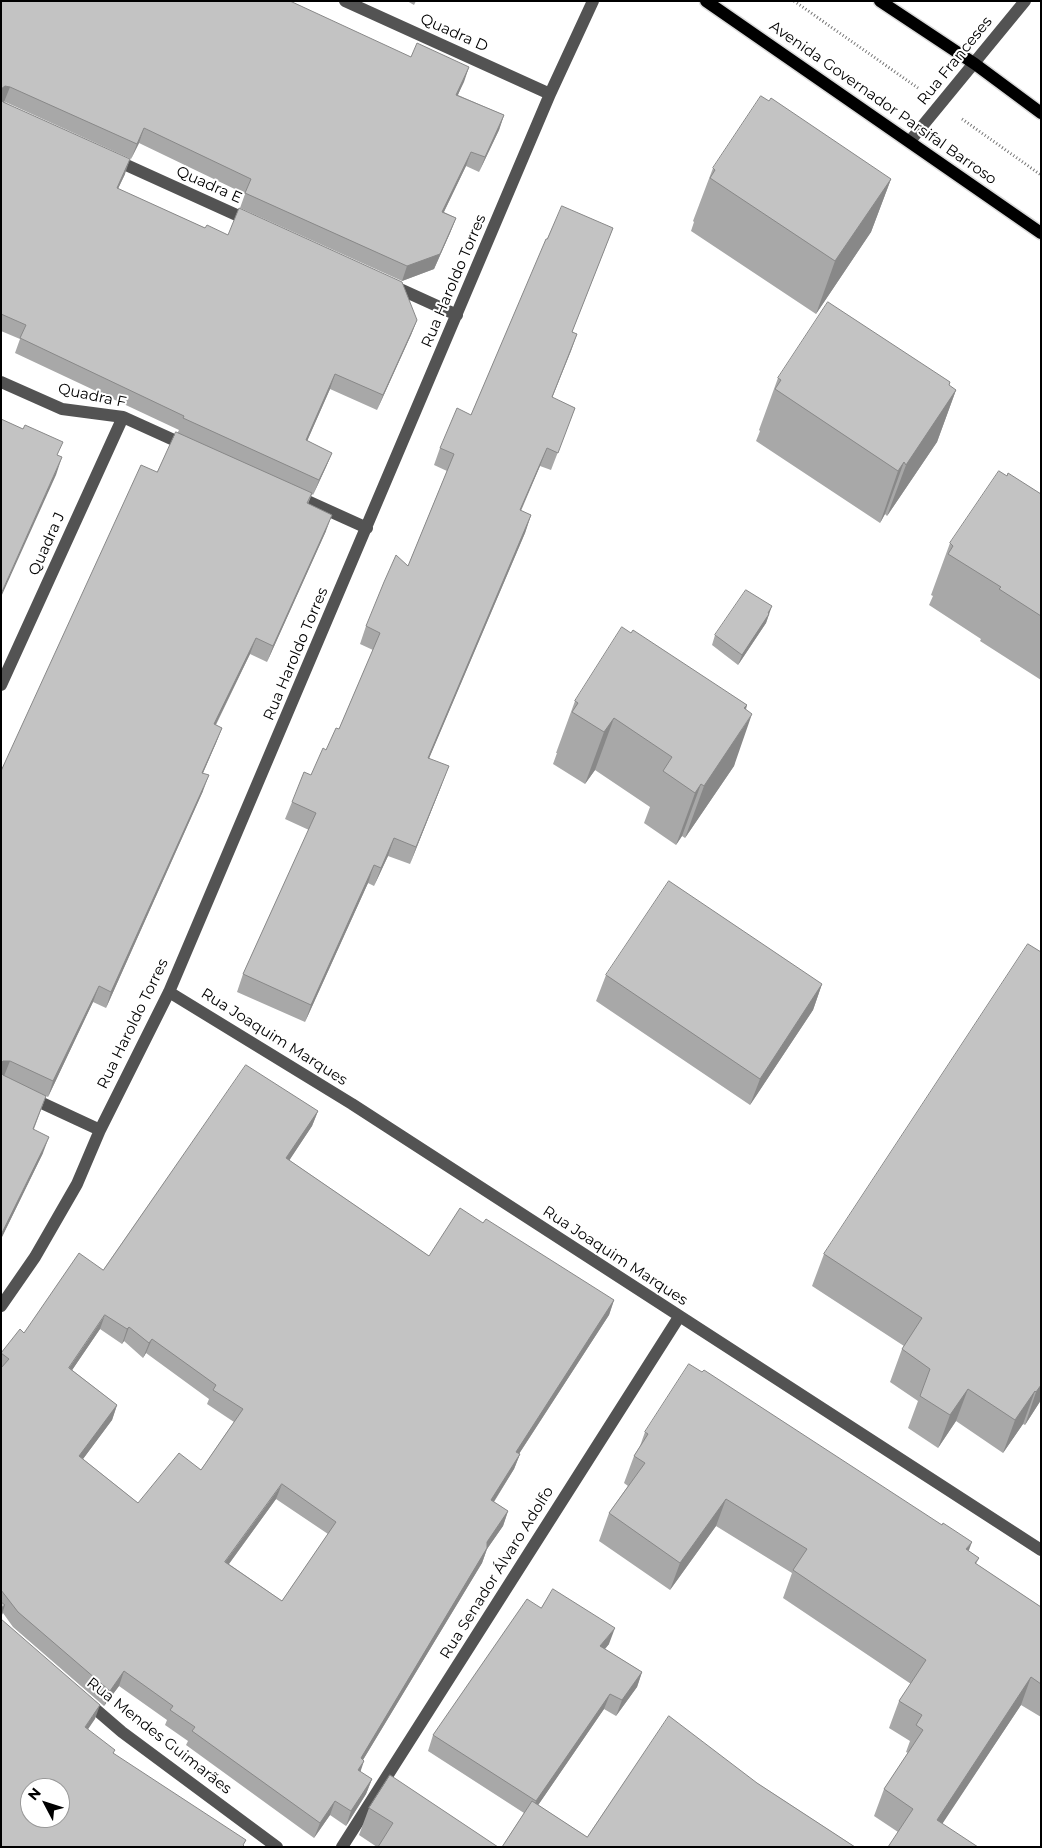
<!DOCTYPE html>
<html>
<head>
<meta charset="utf-8">
<style>
	body { margin:0 }
	#map { position:relative; width:1042px; height:1848px; overflow:hidden; background:#fff; font-family:Montserrat,sans-serif }
	canvas { display:block }
	.frame { position:absolute; inset:0; border:2px solid #000; pointer-events:none }
	.north { position:absolute; left:20px; top:1778px; width:50px; height:50px; box-sizing:border-box; background:#fff; border:1px solid #999; border-radius:50%; rotate:310deg; font-size:14px; font-weight:700; line-height:20px; text-align:center; color:#000 }
	.north::after { content:''; display:block; margin:auto; width:18px; height:22px; background:#000; clip-path:polygon(50% 0,100% 100%,50% 72%,0 100%) }
</style>
</head>
<body>
<div id="map">
<canvas width="1042" height="1848"></canvas>
<div class="frame"></div>
<div class="north">N</div>
</div>
<script>
const g = document.querySelector('canvas').getContext('2d');
g.lineJoin = 'round';
function stroke(path, color, width, dash) { g.strokeStyle = color; g.lineWidth = width; g.lineCap = dash ? 'butt' : 'round'; g.setLineDash(dash || []); g.stroke(path); }
function paint(path, color) { g.fillStyle = color; g.fill(path, 'evenodd'); }
function drawText(font, color, halo, rows, align = 'center') {
  g.font = font + ' Montserrat,sans-serif'; g.lineWidth = 4; g.setLineDash([]); g.textBaseline = 'middle'; g.strokeStyle = halo; g.fillStyle = color; for (const [text, x, y, turn = 0] of rows) {
    g.save(); g.translate(x, y); g.rotate((+turn || 0) * Math.PI / 180); g.textAlign = isNaN(turn) ? turn : align; if (halo) g.strokeText(text, 0, 0); g.fillText(text, 0, 0); g.restore();
  }
}
const major = new Path2D(`
	M 706,1 L 1041,233
	M 880,1 L 975,64 L 1041,113`);
stroke(major, '#dbdbdb', 15);
stroke(new Path2D(`
	M 794,1 L 918,88
	M 962,119 L 1041,175`), '#757575', 3, [1, 2.5]);
stroke(new Path2D(`
	M 345,1 L 550,94
	M 910,141 L 1025,1
	M 113,159 L 252,222
	M 391,285 L 457,315
	M 1,382 L 62,409 L 123,417 L 187,446
	M 294,495 L 367,528
	M 1,685 L 123,417
	M 169,992 L 352,1104 L 1041,1550
	M 1,1084 L 100,1130
	M 1,1306 L 35,1257 L 77,1184 L 100,1130 L 169,992 L 550,94 L 593,1
	M 86,1701 L 122,1732 L 277,1847
	M 342,1847 L 679,1317`), '#535353', 12);
stroke(major, '#000', 12);
paint(new Path2D(`
	M 1,1 L 411,57 L 469,67 L 458,95 L 504,115 L 499,130 L 479,172 L 466,166 L 444,212 L 456,218 L 450,233 L 434,269 L 402,281 L 240,208 L 245,194 L 139,143 L 131,159 L 3,101 L 125,174 L 118,189 L 205,228 L 417,320 L 411,335 L 377,410 L 330,389 L 307,441 L 332,453 L 326,467 L 313,495 L 312,494 L 308,504 L 326,531 L 267,662 L 250,654 L 216,725 L 222,728 L 216,743 L 203,773 L 203,791 L 106,1008 L 93,1002 L 48,1097 L 46,1096 L 34,1129 L 43,1153 L 1,1239 L 1,771 L 179,430 L 15,353 L 20,339 L 1,331 Z
	M 407,1 L 416,1 L 414,5 Z
	M 713,168 L 891,179 L 871,232 L 816,314 L 691,231 L 694,222 L 693,221 Z
	M 613,228 L 572,332 L 577,334 L 552,398 L 575,408 L 551,470 L 540,466 L 521,511 L 531,515 L 525,533 L 429,758 L 442,784 L 410,864 L 388,856 L 374,886 L 368,883 L 305,1022 L 237,992 L 243,974 L 309,830 L 285,819 L 292,802 L 311,775 L 339,729 L 373,650 L 360,644 L 366,626 L 408,566 L 447,471 L 434,465 L 440,448 L 471,415 L 547,239 Z
	M 778,378 L 949,386 L 956,390 L 937,442 L 887,516 L 885,514 L 880,523 L 756,441 L 760,431 L 759,430 Z
	M 1007,476 L 1041,494 L 1041,680 L 980,641 L 981,639 L 929,605 L 933,596 L 931,595 L 950,543 Z
	M 769,614 L 766,623 L 738,665 L 712,645 L 715,635 Z
	M 631,633 L 747,705 L 734,766 L 685,838 L 682,836 L 676,845 L 644,823 L 650,807 L 595,770 L 585,784 L 553,764 L 557,753 L 556,753 L 575,701 Z
	M 1041,952 L 1041,1400 L 1025,1425 L 1023,1424 L 1003,1453 L 956,1421 L 938,1448 L 908,1428 L 918,1401 L 890,1382 L 902,1349 L 904,1346 L 812,1286 L 824,1254 Z
	M 606,975 L 822,984 L 813,1010 L 750,1105 L 596,1001 Z
	M 318,1111 L 312,1126 L 289,1160 L 429,1256 L 614,1300 L 609,1315 L 519,1454 L 520,1454 L 514,1469 L 494,1502 L 508,1511 L 503,1526 L 487,1549 L 482,1563 L 363,1760 L 360,1772 L 372,1779 L 366,1794 L 346,1826 L 330,1815 L 314,1838 L 186,1745 L 188,1741 L 165,1725 L 167,1720 L 119,1686 L 104,1706 L 13,1627 L 3,1613 L 1,1617 L 1,1353 L 24,1333 L 103,1270 ZM 100,1329 L 122,1344 L 124,1341 L 143,1358 L 146,1353 L 209,1399 L 207,1404 L 234,1422 L 201,1470 L 138,1503 L 83,1459 L 112,1420 L 117,1405 L 72,1370 ZM 276,1499 L 328,1534 L 282,1601 L 229,1564 Z
	M 645,1432 L 968,1551 L 979,1558 L 976,1564 L 1041,1607 L 1041,1717 L 1021,1705 L 942,1823 L 898,1832 L 874,1816 L 884,1789 L 908,1753 L 906,1752 L 910,1741 L 889,1728 L 899,1701 L 911,1684 L 783,1598 L 792,1573 L 716,1526 L 670,1590 L 599,1541 L 609,1513 L 628,1486 L 624,1483 L 634,1456 L 640,1446 Z
	M 541,1608 L 609,1644 L 605,1649 L 642,1672 L 637,1687 L 616,1716 L 604,1709 L 538,1805 L 587,1837 L 757,1783 L 855,1847 L 502,1847 L 524,1813 L 428,1751 L 433,1735 Z
	M 369,1808 L 498,1847 L 377,1847 L 359,1835 Z`), '#a8a8a8');
paint(new Path2D(`
	M 469,67 L 464,82 L 451,109 L 456,95 Z
	M 5,86 L 10,87 L 4,102 L 1,101 L 1,89 Z
	M 504,115 L 499,130 L 479,172 L 485,157 Z
	M 144,128 L 139,143 L 131,159 L 137,144 Z
	M 471,152 L 466,166 L 437,226 L 442,212 Z
	M 130,159 L 125,174 L 111,203 L 117,188 Z
	M 891,179 L 871,232 L 816,314 L 835,261 Z
	M 456,218 L 450,233 L 434,269 L 402,281 L 407,266 Z
	M 417,320 L 411,335 L 377,410 L 383,395 Z
	M 577,334 L 571,351 L 545,415 L 552,397 Z
	M 335,374 L 330,389 L 301,455 L 306,440 Z
	M 950,382 L 937,418 L 956,390 L 937,442 L 887,516 L 906,465 Z
	M 547,448 L 540,466 L 513,528 L 520,510 Z
	M 332,453 L 326,467 L 313,495 L 319,480 Z
	M 62,457 L 56,475 L 1,597 L 1,594 Z
	M 904,462 L 885,514 L 880,523 L 898,471 Z
	M 332,515 L 326,531 L 267,662 L 273,646 Z
	M 531,515 L 525,533 L 422,775 L 428,758 Z
	M 772,606 L 766,623 L 738,665 L 742,655 Z
	M 256,638 L 250,654 L 208,740 L 214,724 Z
	M 747,705 L 733,743 L 752,714 L 734,766 L 685,838 L 704,786 L 744,708 Z
	M 614,718 L 595,770 L 585,784 L 604,732 Z
	M 222,728 L 216,743 L 196,789 L 202,773 Z
	M 449,766 L 442,784 L 410,864 L 416,847 Z
	M 209,775 L 203,791 L 106,1008 L 111,992 Z
	M 701,784 L 682,836 L 676,845 L 695,793 Z
	M 394,838 L 388,856 L 374,886 L 381,868 Z
	M 374,865 L 368,883 L 305,1022 L 311,1005 Z
	M 822,984 L 813,1010 L 750,1105 L 760,1079 Z
	M 99,986 L 93,1002 L 48,1097 L 53,1081 Z
	M 3,1061 L 10,1061 L 4,1076 L 1,1077 L 1,1063 Z
	M 318,1111 L 312,1126 L 281,1173 L 286,1158 Z
	M 49,1137 L 43,1153 L 1,1239 L 1,1235 Z
	M 614,1300 L 609,1315 L 511,1466 L 516,1452 Z
	M 105,1315 L 100,1329 L 64,1382 L 69,1368 Z
	M 129,1327 L 124,1341 L 122,1344 L 127,1329 Z
	M 152,1339 L 146,1353 L 143,1358 L 149,1343 Z
	M 1041,1385 L 1041,1400 L 1025,1425 L 1036,1392 Z
	M 968,1389 L 956,1421 L 938,1448 L 950,1415 Z
	M 1035,1391 L 1023,1424 L 1003,1453 L 1015,1420 Z
	M 117,1405 L 112,1420 L 74,1471 L 79,1456 Z
	M 520,1454 L 514,1469 L 486,1514 L 491,1500 Z
	M 282,1484 L 276,1499 L 220,1576 L 225,1562 Z
	M 726,1499 L 716,1526 L 670,1590 L 680,1563 Z
	M 508,1511 L 503,1526 L 487,1549 L 482,1563 L 355,1773 L 361,1758 L 487,1542 Z
	M 972,1542 L 962,1569 L 966,1549 Z
	M 5,1605 L 1,1617 L 1,1608 Z
	M 615,1628 L 609,1644 L 594,1662 L 600,1646 Z
	M 124,1671 L 119,1686 L 104,1706 L 110,1691 Z
	M 642,1672 L 637,1687 L 616,1716 L 622,1700 Z
	M 1031,1677 L 1021,1705 L 927,1847 L 937,1820 Z
	M 610,1694 L 604,1709 L 530,1817 L 536,1801 Z
	M 100,1705 L 95,1719 L 80,1741 L 85,1727 Z
	M 364,1761 L 359,1776 L 358,1770 Z
	M 372,1779 L 366,1794 L 346,1826 L 351,1811 Z
	M 335,1801 L 330,1815 L 314,1838 L 320,1823 Z`), '#888');
const building = new Path2D(`
	M 1,1 L 290,1 L 411,57 L 417,43 L 469,67 L 456,95 L 504,115 L 485,157 L 471,152 L 442,212 L 456,218 L 440,254 L 407,266 L 245,193 L 251,179 L 144,128 L 137,144 L 10,87 L 5,86 L 1,89 Z
	M 761,96 L 769,101 L 771,98 L 891,179 L 835,261 L 710,178 L 715,170 L 713,168 Z
	M 1,99 L 3,102 L 130,159 L 117,188 L 205,228 L 207,225 L 228,235 L 239,208 L 402,282 L 417,320 L 383,395 L 335,374 L 306,440 L 332,453 L 319,480 L 183,418 L 184,416 L 20,338 L 26,325 L 1,314 Z
	M 562,206 L 613,228 L 572,332 L 577,334 L 552,397 L 575,408 L 558,453 L 547,448 L 520,510 L 531,515 L 428,758 L 449,766 L 416,847 L 394,838 L 381,868 L 374,865 L 311,1005 L 243,974 L 316,813 L 292,802 L 304,772 L 311,775 L 323,748 L 326,750 L 336,728 L 339,729 L 380,633 L 366,626 L 384,582 L 396,555 L 408,566 L 454,454 L 440,448 L 457,408 L 471,415 L 546,239 L 547,239 Z
	M 828,302 L 950,382 L 949,385 L 956,390 L 906,465 L 904,462 L 898,471 L 775,389 L 781,380 L 778,378 Z
	M 1,419 L 23,429 L 25,425 L 63,442 L 57,455 L 62,457 L 1,594 Z
	M 176,432 L 312,493 L 307,503 L 332,515 L 273,646 L 256,638 L 214,724 L 222,728 L 202,773 L 209,775 L 111,992 L 99,986 L 53,1081 L 10,1061 L 3,1061 L 1,1063 L 1,771 L 141,465 L 157,472 Z
	M 999,471 L 1007,476 L 1008,473 L 1041,494 L 1041,616 L 999,589 L 1001,587 L 948,554 L 953,546 L 950,543 Z
	M 746,590 L 772,606 L 768,613 L 769,614 L 742,655 L 715,635 Z
	M 622,627 L 631,633 L 633,630 L 747,705 L 744,708 L 752,714 L 704,786 L 701,784 L 695,793 L 663,771 L 672,757 L 614,718 L 604,732 L 572,712 L 578,703 L 575,701 Z
	M 669,881 L 822,984 L 760,1079 L 606,975 Z
	M 1028,944 L 1041,952 L 1041,1385 L 1036,1392 L 1035,1391 L 1015,1420 L 968,1389 L 950,1415 L 920,1396 L 930,1369 L 902,1349 L 922,1318 L 824,1254 Z
	M 246,1065 L 318,1111 L 286,1158 L 429,1256 L 460,1208 L 483,1223 L 486,1219 L 614,1300 L 516,1452 L 520,1454 L 491,1500 L 508,1511 L 487,1542 L 487,1548 L 361,1758 L 364,1761 L 358,1770 L 372,1779 L 351,1811 L 335,1801 L 320,1823 L 192,1731 L 195,1727 L 170,1710 L 173,1706 L 124,1671 L 110,1691 L 18,1612 L 1,1590 L 1,1368 L 9,1359 L 1,1353 L 20,1329 L 24,1333 L 79,1253 L 103,1270 ZM 105,1315 L 127,1329 L 129,1327 L 149,1343 L 152,1339 L 216,1385 L 213,1390 L 243,1409 L 201,1470 L 179,1453 L 138,1503 L 79,1456 L 117,1405 L 69,1368 ZM 282,1484 L 336,1522 L 282,1601 L 225,1562 Z
	M 1,1073 L 3,1075 L 46,1096 L 33,1129 L 49,1137 L 1,1235 Z
	M 689,1364 L 702,1372 L 704,1370 L 942,1525 L 943,1523 L 972,1542 L 966,1549 L 979,1558 L 975,1563 L 1041,1607 L 1041,1684 L 1031,1677 L 937,1820 L 978,1847 L 888,1847 L 913,1809 L 884,1789 L 923,1730 L 916,1725 L 922,1715 L 899,1701 L 926,1660 L 793,1570 L 807,1549 L 726,1499 L 680,1563 L 609,1513 L 645,1463 L 634,1456 L 648,1434 L 645,1432 Z
	M 553,1589 L 615,1628 L 600,1646 L 642,1672 L 622,1700 L 610,1694 L 536,1801 L 433,1735 L 527,1599 L 541,1608 Z
	M 1,1602 L 5,1605 L 1,1608 Z
	M 1,1619 L 100,1705 L 85,1727 L 115,1750 L 113,1753 L 246,1840 L 243,1845 L 245,1847 L 1,1847 ZM 30,1788 L 60,1788 L 60,1818 L 30,1818 Z
	M 669,1716 L 757,1783 L 855,1847 L 502,1847 L 532,1801 L 587,1837 Z
	M 390,1775 L 498,1847 L 378,1847 L 393,1823 L 369,1808 Z`);
paint(building, '#c3c3c3');
stroke(building, '#888', 1);
drawText('15px', '#000', '#fff', [
	["Quadra D",454,33,24],
	["Rua Franceses",955,61,-51],
	["Avenida Governador Parsifal Barroso",883,103,35],
	["Quadra E",209,185,24],
	["Rua Haroldo Torres",454,281,-67],
	["Quadra F",92,396,12],
	["Quadra J",47,544,-66],
	["Rua Haroldo Torres",296,654,-67],
	["Rua Haroldo Torres",133,1024,-64],
	["Rua Joaquim Marques",274,1037,32],
	["Rua Joaquim Marques",615,1256,33],
	["Rua Senador Álvaro Adolfo",497,1573,-58],
	["Rua Mendes Guimarães",159,1736,38]
]);
</script>
</body>
</html>
